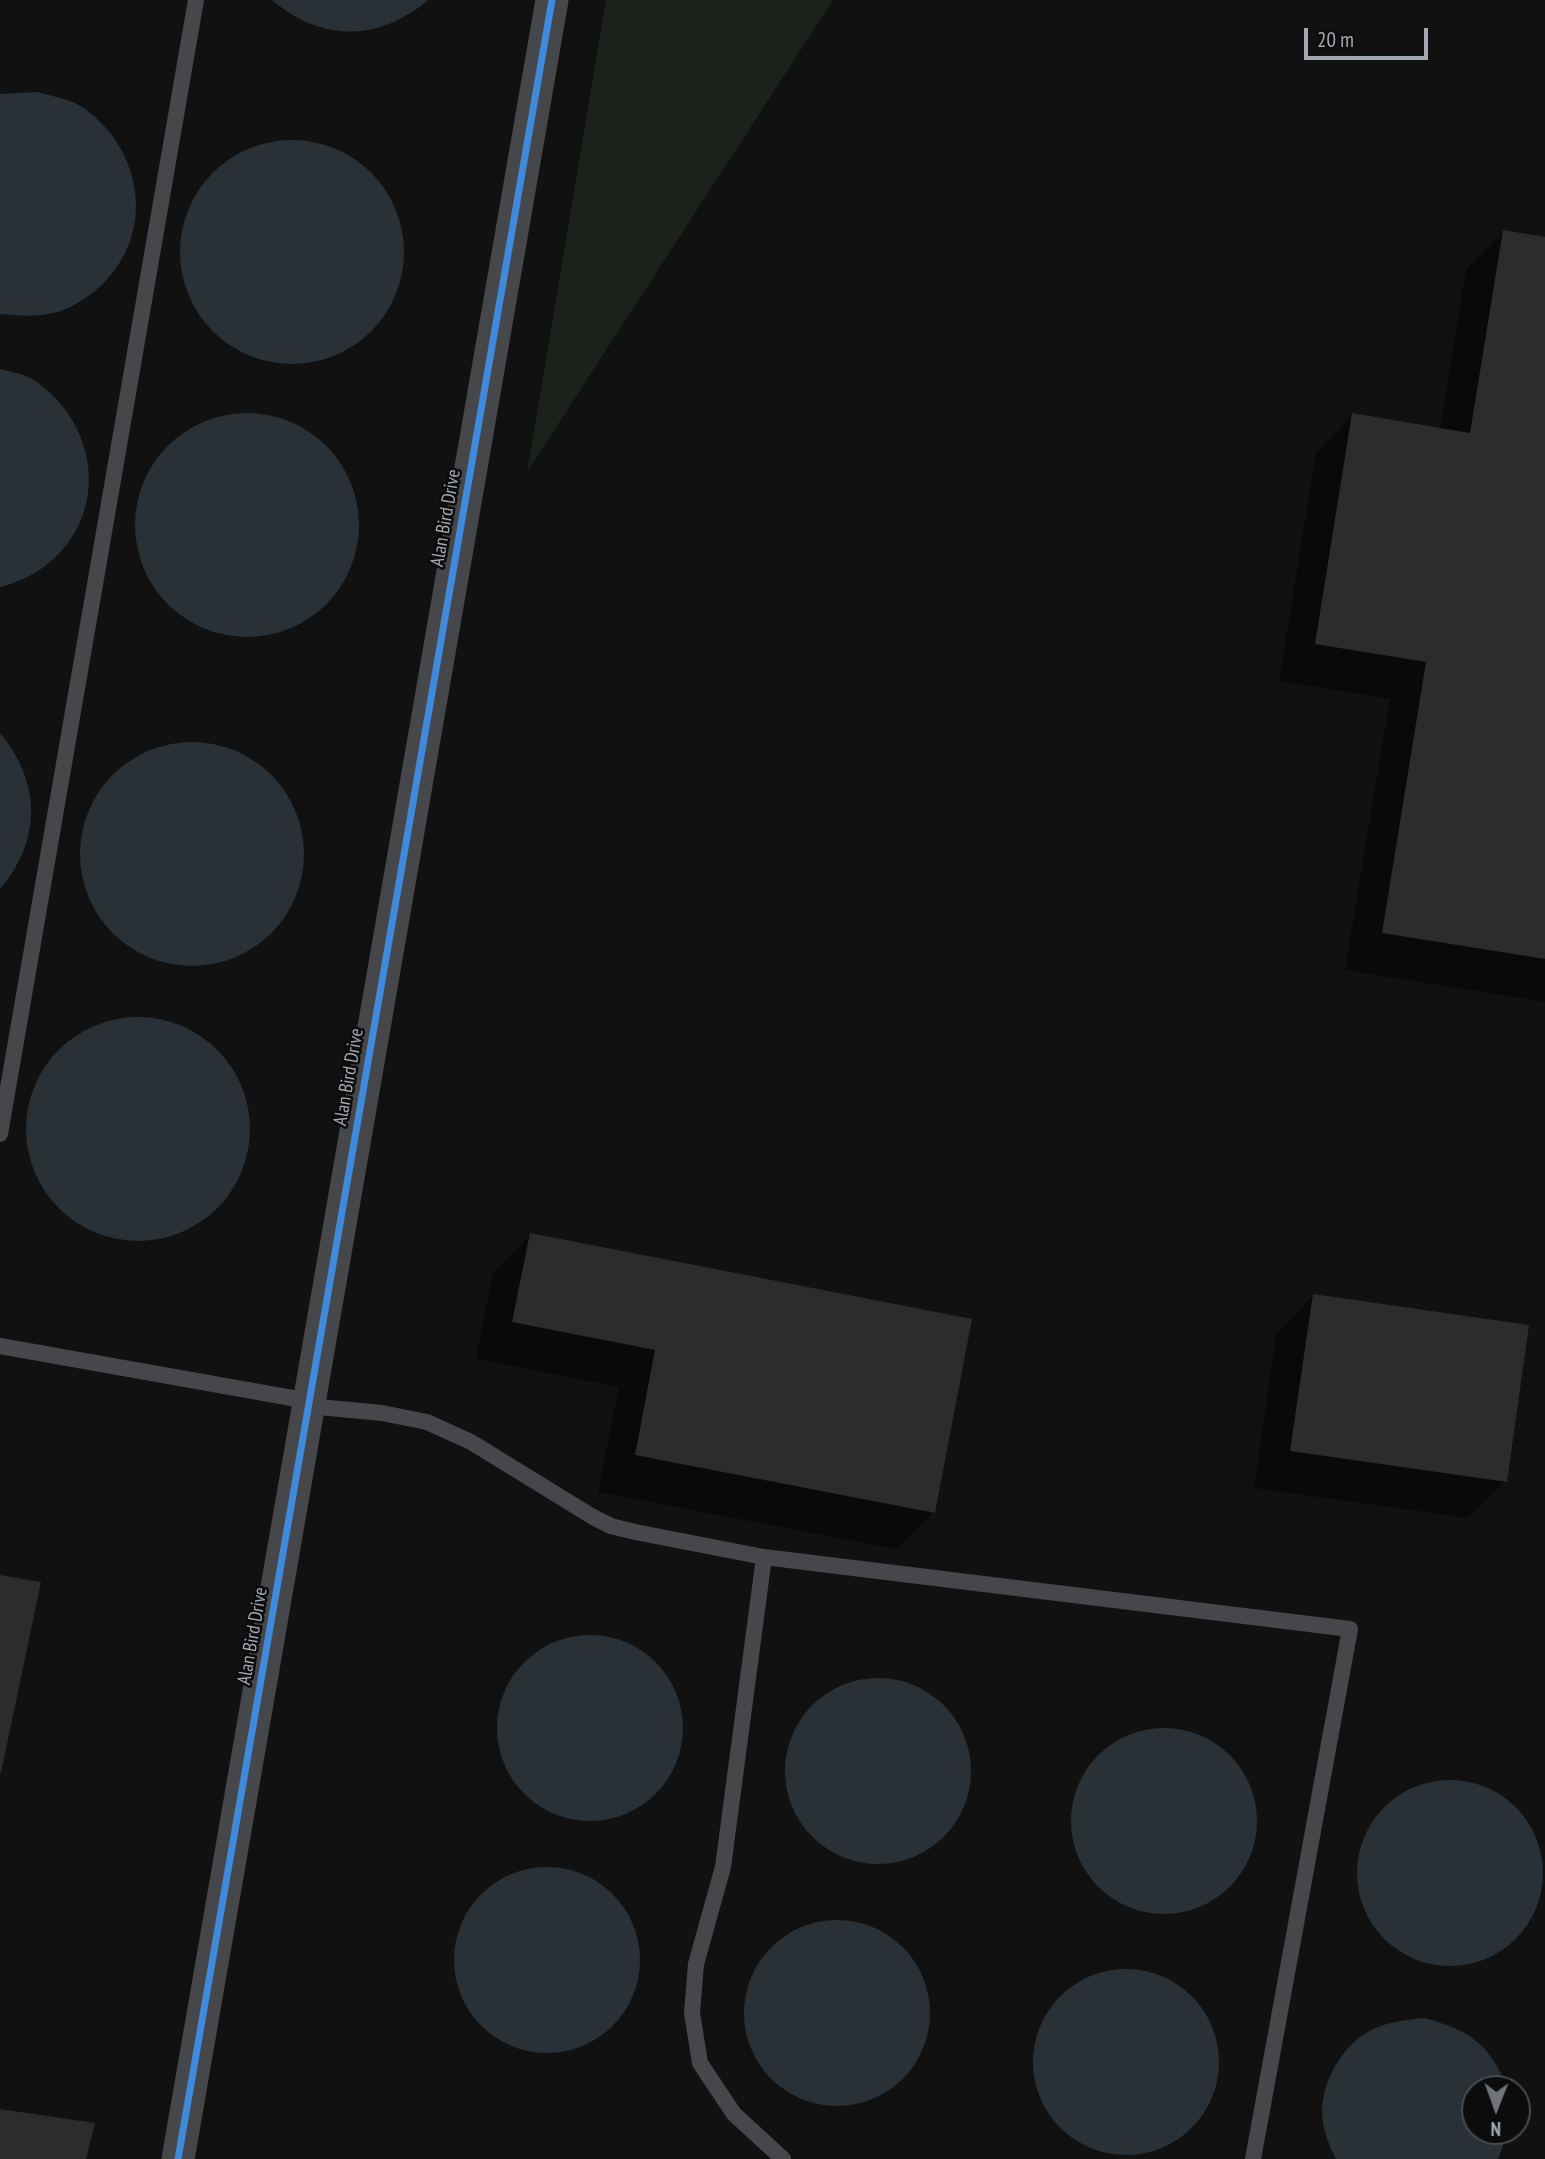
<!DOCTYPE html>
<html>
<head>
<meta charset="utf-8">
<style>
	body { margin:0 }
	#map { position:relative; width:1545px; height:2159px; overflow:hidden; background:#111112; font-family:"PT Sans Narrow",sans-serif }
	canvas { display:block }
	.north { position:absolute; left:1461px; top:2075px; width:70px; height:70px; box-sizing:border-box; background:#0c0c0d; border:2px solid #484b4f; border-radius:50%; rotate:181deg; font-size:19px; font-weight:700; line-height:28px; text-align:center; color:#a3a9b2 }
	.north::after { content:''; display:block; margin:auto; width:24px; height:32px; background:#70747a; clip-path:polygon(50% 0,100% 100%,50% 72%,0 100%) }
	.scale { position:absolute; left:1304px; top:28px; width:124px; height:32px; box-sizing:border-box; border:4px solid #a3a9b2; border-top:0; padding-left:9px; font-size:21px; line-height:24px; white-space:nowrap; color:#a3a9b2; -webkit-text-stroke:5px #0c0c0d; paint-order:stroke }
</style>
</head>
<body>
<div id="map">
<canvas width="1545" height="2159"></canvas>
<div class="north">N</div>
<div class="scale">20 m</div>
</div>
<script>
const g = document.querySelector('canvas').getContext('2d');
g.lineJoin = 'round';
function paint(path, color) { g.fillStyle = color; g.fill(path, 'evenodd'); }
function stroke(path, color, width, dash) { g.strokeStyle = color; g.lineWidth = width; g.lineCap = dash ? 'butt' : 'round'; g.setLineDash(dash || []); g.stroke(path); }
function drawText(font, color, halo, rows, align = 'center') {
  g.font = font + ' "PT Sans Narrow",sans-serif'; g.lineWidth = 5; g.setLineDash([]); g.textBaseline = 'middle'; g.strokeStyle = halo; g.fillStyle = color; for (const [text, x, y, turn = 0] of rows) {
    g.save(); g.translate(x, y); g.rotate((+turn || 0) * Math.PI / 180); g.textAlign = isNaN(turn) ? turn : align; if (halo) g.strokeText(text, 0, 0); g.fillText(text, 0, 0); g.restore();
  }
}
paint(new Path2D(`
	M 606,0 L 833,0 L 527,472 Z`), '#1b221c');
paint(new Path2D(`
	M 272,0 L 428,0 C 421,7 413,11 405,16 C 360,43 310,33 272,0 Z
	M 37,92 C 49,95 62,98 73,102 C 90,110 106,126 116,141 C 156,202 134,277 68,308 C 47,318 23,316 0,314 L 0,94 Z
	M180 252a112 112 0 1 1 224 0a112 112 0 1 1-224 0Z
	M 0,369 C 8,371 18,373 26,376 C 43,384 59,400 69,415 C 114,484 79,568 0,587 Z
	M135 525a112 112 0 1 1 224 0a112 112 0 1 1-224 0Z
	M 0,733 C 41,782 42,840 0,889 Z
	M80 854a112 112 0 1 1 224 0a112 112 0 1 1-224 0Z
	M26 1129a112 112 0 1 1 224 0a112 112 0 1 1-224 0Z
	M497 1728a93 93 0 1 1 186 0a93 93 0 1 1-186 0Z
	M785 1771a93 93 0 1 1 186 0a93 93 0 1 1-186 0Z
	M1071 1821a93 93 0 1 1 186 0a93 93 0 1 1-186 0Z
	M1357 1873a93 93 0 1 1 186 0a93 93 0 1 1-186 0Z
	M454 1960a93 93 0 1 1 186 0a93 93 0 1 1-186 0Z
	M744 2013a93 93 0 1 1 186 0a93 93 0 1 1-186 0Z
	M1033 2062a93 93 0 1 1 186 0a93 93 0 1 1-186 0Z
	M 1424,2018 C 1469,2030 1491,2044 1507,2089 L 1475,2089 L 1475,2131 L 1508,2131 L 1499,2157 L 1498,2159 L 1336,2159 C 1329,2145 1322,2129 1322,2112 C 1322,2083 1341,2048 1366,2033 C 1384,2022 1404,2020 1424,2018 Z`), '#293136');
paint(new Path2D(`
	M 1503,232 L 1545,239 L 1545,1002 L 1345,970 L 1390,699 L 1279,681 L 1316,453 L 1353,415 L 1440,429 L 1466,269 Z
	M 530,1235 L 933,1512 L 896,1549 L 598,1492 L 619,1387 L 476,1359 L 493,1273 Z
	M 1313,1296 L 1505,1481 L 1468,1518 L 1254,1488 L 1276,1334 Z`), '#0007');
paint(new Path2D(`
	M 1503,230 L 1545,237 L 1545,959 L 1382,933 L 1426,662 L 1315,644 L 1352,413 L 1470,433 Z
	M 530,1233 L 972,1319 L 935,1513 L 635,1455 L 655,1350 L 512,1322 Z
	M 1313,1294 L 1529,1325 L 1507,1482 L 1290,1451 Z
	M 0,1575 L 41,1582 L 1,1773 L 0,1772 Z
	M 0,2109 L 95,2123 L 86,2159 L 0,2159 Z`), '#2c2c2d');
stroke(new Path2D(`
	M 0,1134 L 196,0
	M 0,1346 L 309,1401
	M 308,1406 L 382,1413 L 427,1422 L 471,1442 L 593,1517 L 611,1526 L 635,1532 L 764,1557 L 1350,1629 L 1253,2159
	M 764,1557 L 723,1867 L 696,1964 L 692,2013 L 700,2063 L 734,2114 L 783,2159`), '#46474a', 16);
stroke(new Path2D(`
	M 178,2159 L 552,0`), '#46474a', 33);
stroke(new Path2D(`
	M 178,2159 L 552,0`), '#408adc', 7);
drawText('19px', '#a3a9b2', '#0c0c0d', [
	["Alan Bird Drive",446,518,-80],
	["Alan Bird Drive",349,1077,-80],
	["Alan Bird Drive",253,1636,-80]
]);
</script>
</body>
</html>
